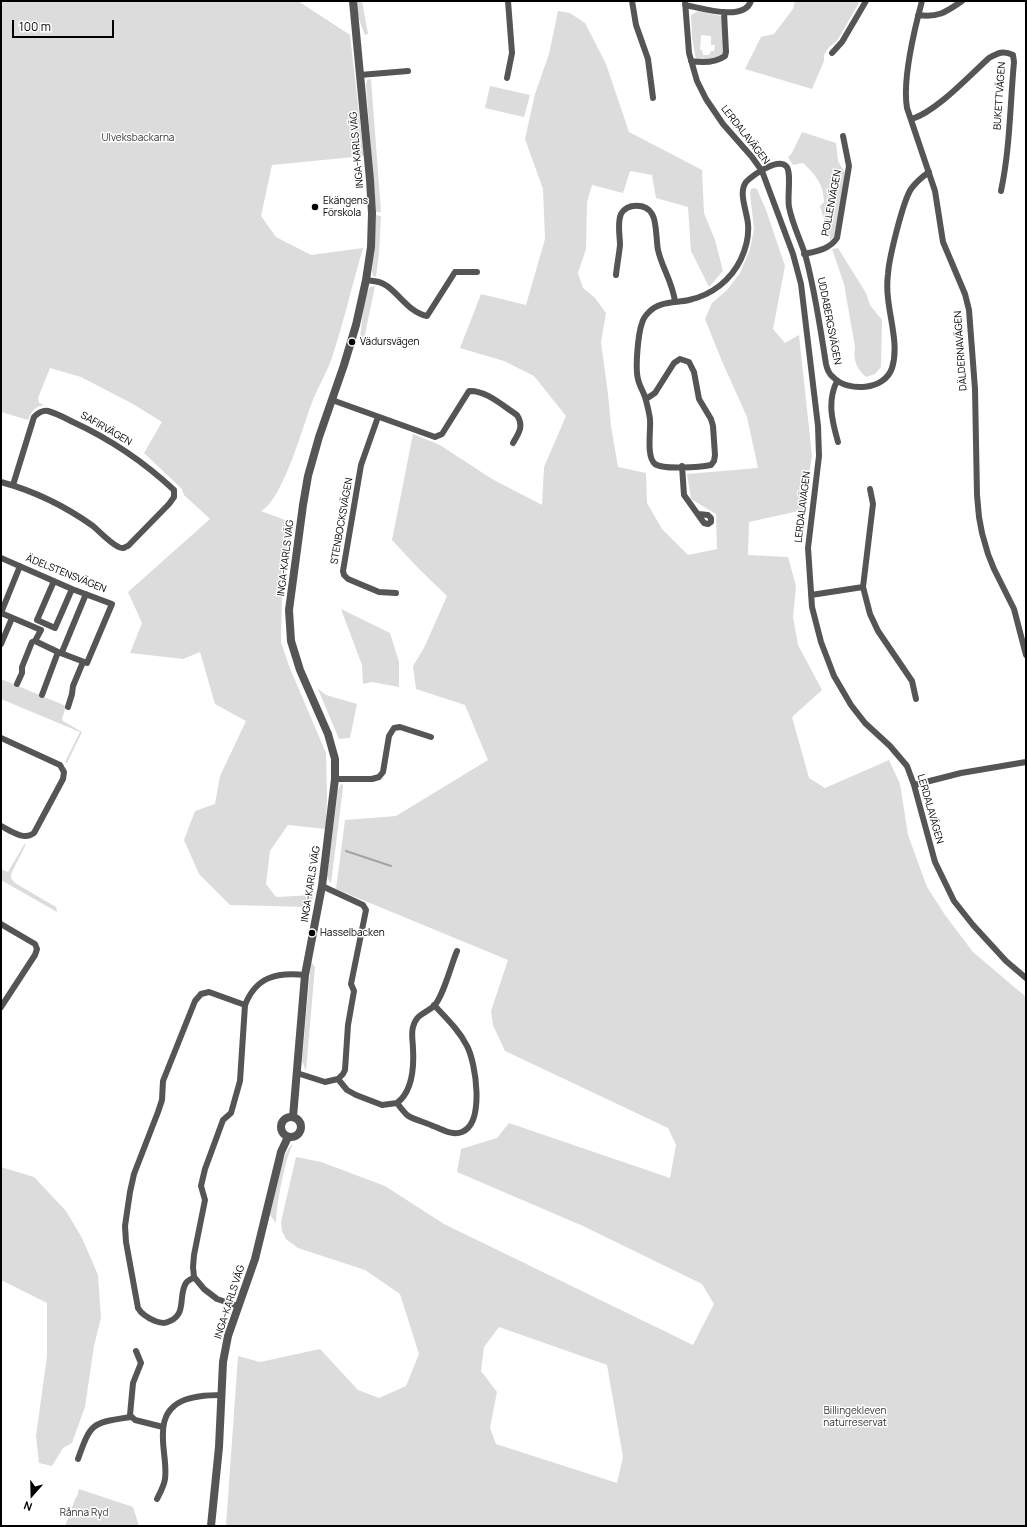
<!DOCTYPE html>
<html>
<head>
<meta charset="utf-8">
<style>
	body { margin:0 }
	#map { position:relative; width:1027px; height:1527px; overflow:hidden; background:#fff; font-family:Manrope,sans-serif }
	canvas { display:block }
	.frame { position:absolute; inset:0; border:2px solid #000; pointer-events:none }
	.north { position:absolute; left:12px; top:1475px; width:40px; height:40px; -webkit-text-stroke:3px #fff; paint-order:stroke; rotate:200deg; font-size:11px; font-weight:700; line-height:16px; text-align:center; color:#000 }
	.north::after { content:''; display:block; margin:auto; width:14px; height:18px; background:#000; clip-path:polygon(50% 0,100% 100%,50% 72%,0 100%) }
	.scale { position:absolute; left:12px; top:20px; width:102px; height:18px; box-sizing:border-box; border:2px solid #000; border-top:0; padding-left:5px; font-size:12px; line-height:14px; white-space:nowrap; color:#000; -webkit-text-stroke:3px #fff; paint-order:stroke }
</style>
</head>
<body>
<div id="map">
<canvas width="1027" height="1527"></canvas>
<div class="frame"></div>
<div class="north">N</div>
<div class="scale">100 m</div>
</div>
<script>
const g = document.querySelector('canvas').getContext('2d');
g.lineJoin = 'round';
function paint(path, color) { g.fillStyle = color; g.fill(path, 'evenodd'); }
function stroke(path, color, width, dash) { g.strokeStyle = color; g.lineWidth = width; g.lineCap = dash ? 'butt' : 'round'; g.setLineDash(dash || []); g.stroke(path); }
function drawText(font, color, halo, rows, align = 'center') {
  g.font = font + ' Manrope,sans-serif'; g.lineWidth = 3; g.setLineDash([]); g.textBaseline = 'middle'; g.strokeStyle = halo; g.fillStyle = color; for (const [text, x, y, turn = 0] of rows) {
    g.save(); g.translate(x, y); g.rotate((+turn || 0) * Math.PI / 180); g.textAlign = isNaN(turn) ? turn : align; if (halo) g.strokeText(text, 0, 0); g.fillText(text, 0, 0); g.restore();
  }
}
paint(new Path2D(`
	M 1,1 L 298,1 L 350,35 L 364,156 L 272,165 L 261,216 L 276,237 L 311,255 L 363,248 C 353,282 345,317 334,351 C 329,370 318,386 311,405 C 303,427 282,501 261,511 L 293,523 L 282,595 L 281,642 L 289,666 L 326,753 L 327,793 L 326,829 L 288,825 L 270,851 L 266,884 L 276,897 L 314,895 L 309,907 L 230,905 L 199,874 L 184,840 L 195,811 L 215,804 L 220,776 L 246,721 L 215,704 L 200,652 L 183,659 L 130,653 L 142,623 L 128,592 L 210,519 L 184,495 L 182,489 L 144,453 L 162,422 L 133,404 L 81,377 L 50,368 L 38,398 L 39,403 L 44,405 C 34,407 32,411 28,420 L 1,412 Z
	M 355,1 L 362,1 L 368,34 L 365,35 C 360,24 357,13 355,1 Z
	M 795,1 L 860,1 L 837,41 L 829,47 L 824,55 L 824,61 L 812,89 L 745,69 L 761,37 L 774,34 L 793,9 Z
	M 558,11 L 570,13 L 585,23 L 606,64 L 629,132 L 702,170 L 704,213 L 715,240 L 723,271 L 709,287 L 691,251 L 688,207 L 656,198 L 652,175 L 630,171 L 623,193 L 592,185 L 587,202 L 586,249 L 578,273 L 583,288 L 595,298 L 606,313 L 601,342 L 608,394 L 611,426 L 618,467 L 646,473 L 647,503 L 662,529 L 688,555 L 717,549 L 716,514 L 691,499 L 687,474 L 758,468 L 747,417 L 721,359 L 705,319 L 712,303 L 727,290 L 740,273 L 750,249 L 754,229 L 750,193 L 751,189 L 754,188 L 757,189 L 766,210 L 785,266 L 773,329 L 785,343 L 799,335 L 812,456 L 803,510 L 749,522 L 748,555 L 788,557 L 796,586 L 793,617 L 798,645 L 822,690 L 792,717 L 809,778 L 825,788 L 889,760 L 900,784 L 908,835 L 927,887 L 945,915 L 973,952 L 1026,997 L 1026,1526 L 226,1526 L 238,1356 L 260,1362 L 320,1349 L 358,1390 L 379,1398 L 406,1386 L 419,1354 L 400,1294 L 365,1270 L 298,1248 L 286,1239 L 282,1231 L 281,1222 L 296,1157 L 321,1162 L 385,1186 L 444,1224 L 693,1345 L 714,1304 L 702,1284 L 583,1226 L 457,1172 L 461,1149 L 497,1138 L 509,1123 L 670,1178 L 676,1145 L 668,1128 L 505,1051 L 493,1025 L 491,1011 L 508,960 L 336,889 L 345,820 L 396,816 L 488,760 L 465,705 L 416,689 L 413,666 L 424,648 L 447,596 L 419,569 L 392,540 L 413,434 L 440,445 L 492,479 L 542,505 L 544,467 L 566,416 L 534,376 L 504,361 L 460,348 L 481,294 L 526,305 L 545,239 L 543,189 L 525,139 L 535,94 L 549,54 ZM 499,1327 L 607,1365 L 623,1457 L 617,1483 L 496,1444 L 490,1428 L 497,1392 L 481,1371 L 484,1347 Z
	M 698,11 L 721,16 L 722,18 L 724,54 L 714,59 L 696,59 L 692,38 L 691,15 ZM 701,35 L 711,36 L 711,45 L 715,45 L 714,51 L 711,51 L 709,55 L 703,55 L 702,50 L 700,50 Z
	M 370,79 L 371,79 L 381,212 L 376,212 L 366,85 L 367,80 Z
	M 490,86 L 530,95 L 524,117 L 485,108 Z
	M 802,132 L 836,143 L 838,161 L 845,173 L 835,235 L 832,239 L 830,240 L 820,206 L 824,202 C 824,185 815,174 803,163 L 793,165 L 788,157 L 792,153 Z
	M 376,215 L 381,216 L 379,253 L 376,277 L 373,276 L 372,271 Z
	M 838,248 L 866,293 L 870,305 L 882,320 L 881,367 L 875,374 L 866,377 C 856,368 853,360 855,347 L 844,284 L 832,249 Z
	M 375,286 L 364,339 L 360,338 C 362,326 363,297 370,287 Z
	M 341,609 L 390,633 L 399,662 L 399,687 L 372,682 L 363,684 L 362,665 Z
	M 1,679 L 66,706 L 62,719 L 63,721 L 82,732 L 67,763 L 65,762 L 80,732 L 1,699 Z
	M 318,689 L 326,695 L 357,704 L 350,738 L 339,739 Z
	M 343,784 L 343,788 L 331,883 L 330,883 L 327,876 L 338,791 L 340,785 Z
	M 25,843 L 25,846 L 11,874 L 11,878 L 15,883 L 56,907 L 57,912 L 1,880 L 1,869 L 8,872 Z
	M 311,962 L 315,967 L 306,1071 L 302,1061 Z
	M 293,1144 C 285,1158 276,1206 276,1223 L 270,1215 C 274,1200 281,1151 293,1144 Z
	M 1,1167 L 34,1177 L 66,1211 L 82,1238 L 98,1275 L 101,1318 L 94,1346 L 85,1407 L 72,1443 L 63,1448 L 52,1466 L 39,1463 L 36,1436 L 47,1356 L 47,1303 L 3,1281 L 1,1282 Z
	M 79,1489 L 133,1507 L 139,1526 L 65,1526 L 76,1497 L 77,1497 Z`), '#dcdcdc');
stroke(new Path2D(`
	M 346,851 L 391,866`), '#a3a3a3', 2);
stroke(new Path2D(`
	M 632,1 L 636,25 L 648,59 L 653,98
	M 685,1 L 689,53 L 697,81 L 706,99 L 723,124 L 752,157 L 762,171 L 793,254 L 801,284 L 818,426 L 819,456 L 808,548 L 812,607 L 821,642 L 834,676 L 851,705 L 865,723 L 890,746 L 907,766 L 914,785 L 935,862 L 954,901 L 973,925 L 1006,961 L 1026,978
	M 922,1 C 914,31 902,79 907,108 L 935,191 L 943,242 L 965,294 L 969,310 L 975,389 L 977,495 L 979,517 L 982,533 L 988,554 L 994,569 L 1014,609 L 1026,655
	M 685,5 C 701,8 744,22 751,1
	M 918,15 C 938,18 946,12 962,1
	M 832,53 L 842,42 L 866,1
	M 691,61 C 703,63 715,63 725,56 L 726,52 L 724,12
	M 360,75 L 408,71
	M 507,78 L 512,53 L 508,1
	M 912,119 C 937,111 969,76 989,58 C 998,53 1003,50 1013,55 L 1014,62 C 1010,105 1010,149 1001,191
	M 804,254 C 817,251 830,249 837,238 L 849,166 L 843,136
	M 616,275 C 617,265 619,255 620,245 C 620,236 617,223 621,214 C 627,203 646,203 652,214 C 657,221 656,240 658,250 C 662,268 673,283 675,302
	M 366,280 C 374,281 381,281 387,286 C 400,295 410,313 427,316 L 455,272 L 477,272
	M 837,381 C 827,401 832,421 838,442
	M 646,399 L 655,393 L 674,363 L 680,359 L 689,362 L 694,372 L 699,399 L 711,419 L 713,426 L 715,455 L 714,461 L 711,465 C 701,467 663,470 655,464 C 646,457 651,431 650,419 C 649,412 647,404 645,397 C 643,391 639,385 638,379 C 635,368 638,334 642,323 C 643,319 646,315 649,312 C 659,301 676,303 689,300 C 712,295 731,280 741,259 C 746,248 749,235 748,224 C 747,211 738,193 746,182 C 753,175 777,158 786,166 C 792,171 787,197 789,207 C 792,223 800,239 805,254 C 815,290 820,327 826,364 C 827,369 829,374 833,377 C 848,393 885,390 892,368 C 899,346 890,320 888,298 C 887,290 887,282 888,274 C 889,258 903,201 911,189 C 916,182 922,177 929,172
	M 332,400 L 435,437 L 442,434 L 469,391 C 486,390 503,406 517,415 C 524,426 519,433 513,443
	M 378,417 L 361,465 L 343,571 L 344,575 L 348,579 L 379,592 L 396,593
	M 682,466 L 684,495 L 704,523 L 708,524 L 711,522 L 711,518 L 708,515 L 698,514
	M 1,482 C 34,491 65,506 93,526 C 99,531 116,549 123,548 C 125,548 126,546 128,546 L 169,504 L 174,497 L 174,490 C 144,462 110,439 73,422 C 65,418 56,413 48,411 C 42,410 38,413 34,417 L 13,485
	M 870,489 L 873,504 L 863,587 L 870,614 L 878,631 L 912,681 L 916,699
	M 1,558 L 72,589 L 112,604 L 87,663 L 58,652 L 35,641 L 41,630 L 1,613
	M 54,581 L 37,620 L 55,628 L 72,589
	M 811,595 L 863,587
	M 1,613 L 20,566
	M 1,644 L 12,618
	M 62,652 L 86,594
	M 17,684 L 22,673 L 22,667 L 32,642 L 35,641
	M 42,695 L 58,652
	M 68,707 L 72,694 L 73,686 L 83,662
	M 1,738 L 60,765 L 64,772 L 63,779 L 34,833 C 24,841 11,831 1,826
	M 335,779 L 372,779 L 379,777 L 383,772 L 389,736 L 394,728 L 400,727 L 431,737
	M 914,785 L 961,773 L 1026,762
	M 322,886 L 363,905 L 366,910 L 351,984 L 354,991 L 348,1025 L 345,1070 L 343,1074 L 338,1079
	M 1,924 L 35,944 L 37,949 L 35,955 L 1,1007
	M 297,1073 L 325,1082 L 338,1079 L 347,1090 L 356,1095 L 382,1105 L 397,1103 C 413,1091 414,1067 413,1049 C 413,1042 411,1034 413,1027 C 417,1013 425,1014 434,1006 C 443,997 451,965 457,951
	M 397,1103 C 400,1107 404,1112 407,1115 C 414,1120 425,1122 433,1126 C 442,1129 452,1136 462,1132 C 485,1123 476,1063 467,1046 C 459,1030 446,1018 434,1005
	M 194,1277 C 192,1279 188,1280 186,1283 C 178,1295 187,1314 170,1321 C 165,1324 161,1323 155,1321 C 148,1318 142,1315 138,1308 L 126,1242 L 125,1226 L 130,1192 L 134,1174 L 158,1112 L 162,1100 L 163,1081 L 195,1001 L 201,994 L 209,992 L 245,1005
	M 238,1306 L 217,1299 L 204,1289 L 194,1277 L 193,1267 L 194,1255 L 205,1200 L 201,1186 L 205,1169 L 223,1120 L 231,1113 L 240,1081 L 245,1005 C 256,977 276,972 305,975
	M 136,1351 L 141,1363 L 133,1383 L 130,1415 L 135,1420 L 163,1427
	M 78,1459 C 91,1422 92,1423 131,1417
	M 157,1499 C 160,1493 164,1486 165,1479 C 167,1464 162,1448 163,1433 C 163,1398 195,1395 222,1395`), '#555', 6);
stroke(new Path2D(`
	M281 1127a10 10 0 1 1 20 0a10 10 0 1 1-20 0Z
	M 293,1117 L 305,975 L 322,886 L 335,779 L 335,759 L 328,734 L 300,670 L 291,641 L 289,610 L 303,505 L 308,476 L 319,437 L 344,365 L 356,325 L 366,280 L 371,247 L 372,213 L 370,180 L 353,1
	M 211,1526 L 219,1447 L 223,1362 L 228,1336 L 255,1259 L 281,1152 L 288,1137`), '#555', 8);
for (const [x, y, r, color] of [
	[315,207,4,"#000"],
	[352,342,4,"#000"],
	[312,933,4,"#000"]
]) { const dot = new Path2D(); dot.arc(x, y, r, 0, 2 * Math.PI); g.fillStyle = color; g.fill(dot); stroke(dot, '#fff', 1.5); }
drawText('10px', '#000', '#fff', [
	["BUKETTVÄGEN",1000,96,-86],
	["LERDALAVÄGEN",745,135,52],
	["INGA-KARLS VÄG",357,150,-95],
	["POLLENVÄGEN",832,203,-79],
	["UDDABERGSVÄGEN",829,321,79],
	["DÄLDERNAVÄGEN",961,351,-94],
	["SAFIRVÄGEN",106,429,30],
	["LERDALAVÄGEN",803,507,-83],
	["STENBOCKSVÄGEN",342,521,-80],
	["INGA-KARLS VÄG",286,558,-83],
	["ÄDELSTENSVÄGEN",66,574,22],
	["LERDALAVÄGEN",930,809,74],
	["INGA-KARLS VÄG",311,884,-81],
	["INGA-KARLS VÄG",230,1302,-72]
]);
drawText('10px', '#333', '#fff', [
	["Ulveksbackarna",138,138],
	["Billingekleven",855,1411],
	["naturreservat",855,1423],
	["Rånna Ryd",84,1513]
]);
drawText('10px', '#000', '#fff', [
	["Ekängens",323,201],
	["Förskola",323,213],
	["Vädursvägen",360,342],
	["Hasselbacken",320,933]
], 'left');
</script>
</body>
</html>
